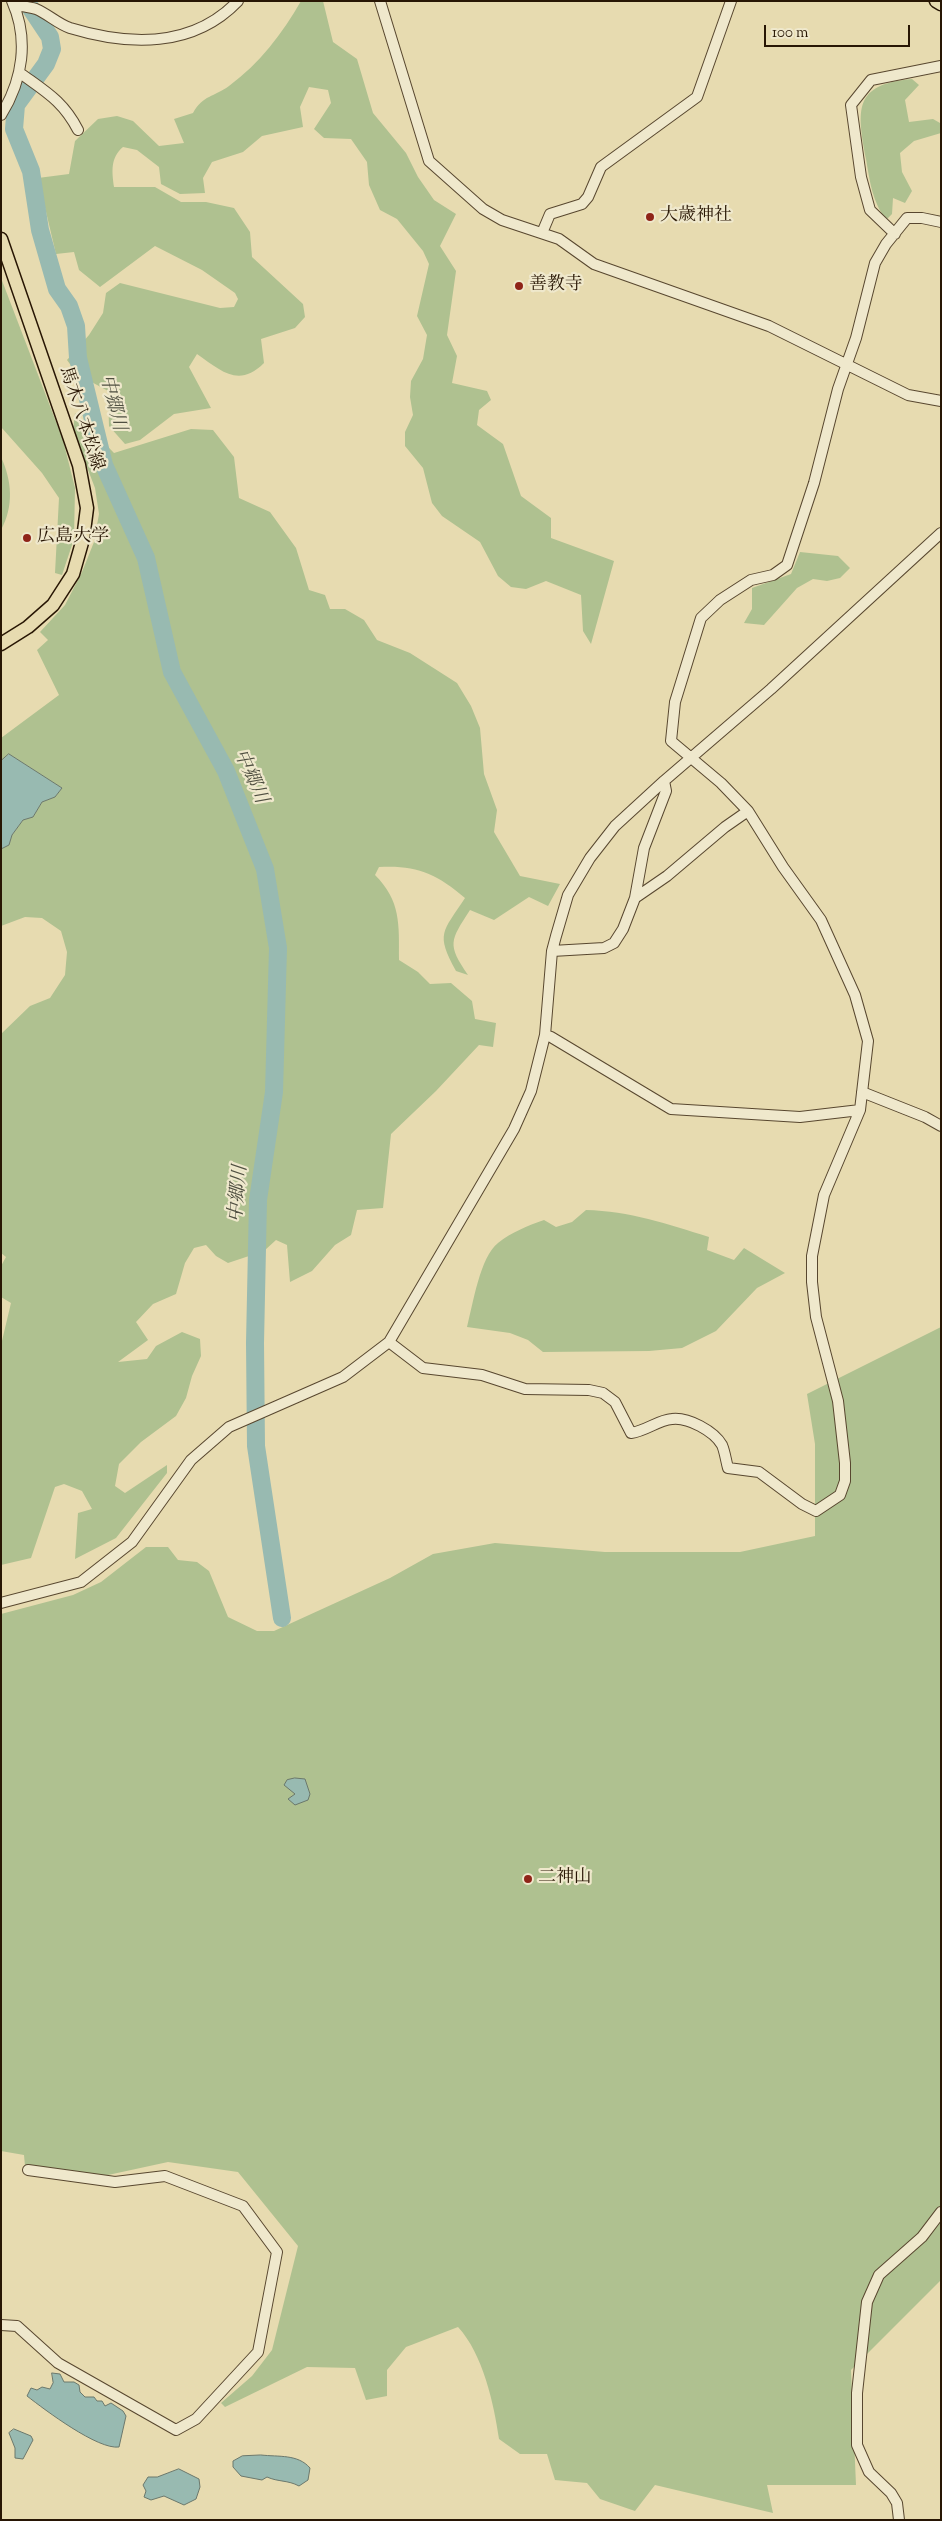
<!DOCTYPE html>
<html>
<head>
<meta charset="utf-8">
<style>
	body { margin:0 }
	#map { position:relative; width:942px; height:2521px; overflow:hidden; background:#e7dbb0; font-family:"Sorts Mill Goudy",serif }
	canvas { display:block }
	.frame { position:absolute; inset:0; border:2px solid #281604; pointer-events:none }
	.scale { position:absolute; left:764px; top:25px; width:146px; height:22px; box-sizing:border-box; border:2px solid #281604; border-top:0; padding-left:6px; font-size:15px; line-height:18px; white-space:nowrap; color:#281604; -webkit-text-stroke:4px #efe8cc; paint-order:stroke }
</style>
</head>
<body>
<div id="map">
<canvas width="942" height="2521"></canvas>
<div class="frame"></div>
<div class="scale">100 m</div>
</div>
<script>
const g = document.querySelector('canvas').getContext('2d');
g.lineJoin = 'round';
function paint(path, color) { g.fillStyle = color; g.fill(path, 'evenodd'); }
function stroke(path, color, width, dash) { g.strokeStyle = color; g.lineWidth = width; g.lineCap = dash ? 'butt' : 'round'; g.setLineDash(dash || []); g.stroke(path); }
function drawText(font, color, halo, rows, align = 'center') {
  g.font = font + ' "Sorts Mill Goudy","Noto Serif JP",serif'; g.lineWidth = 4.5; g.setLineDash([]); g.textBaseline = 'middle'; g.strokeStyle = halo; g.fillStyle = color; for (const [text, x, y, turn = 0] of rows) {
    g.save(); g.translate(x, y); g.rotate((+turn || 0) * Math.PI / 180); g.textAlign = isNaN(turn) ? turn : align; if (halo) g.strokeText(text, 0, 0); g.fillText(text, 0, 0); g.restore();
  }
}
paint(new Path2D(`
	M 301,1 L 323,1 L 333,42 L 357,59 L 373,113 L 406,153 L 418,177 L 434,200 L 456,214 L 440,246 L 456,271 L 447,335 L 457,356 L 452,383 L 487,391 L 491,400 L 479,410 L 477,425 L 503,444 L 521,496 L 551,518 L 551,538 L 614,561 L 591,644 L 583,631 L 581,595 L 546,581 L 526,589 L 511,587 L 498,576 L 480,542 L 442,516 L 432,503 L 423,468 L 405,446 L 405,432 L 413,415 L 410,397 L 411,381 L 423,359 L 427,335 L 417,316 L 429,264 L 423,251 L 397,219 L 380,210 L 369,185 L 367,162 L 351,139 L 324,138 L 314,129 L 331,103 L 328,90 L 309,87 L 300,107 L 303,127 L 262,136 L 243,152 L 212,162 L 203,178 L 205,193 L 180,194 L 161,184 L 159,167 L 137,150 L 123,147 C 110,158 112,172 114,187 L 155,187 L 181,202 L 206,202 L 234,208 L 250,232 L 252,257 L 303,304 L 305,317 L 295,328 L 261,339 L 264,363 C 239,388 221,371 197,354 L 189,367 L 211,408 L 174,414 L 140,440 L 125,444 L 109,426 L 108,391 L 77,374 L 67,360 L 89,335 L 103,313 L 106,293 L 120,283 L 220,308 L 234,307 L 238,299 L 235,293 L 202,270 L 155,246 L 100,287 L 79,270 L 74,252 L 56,254 L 38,178 L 69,174 L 75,141 L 98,119 L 117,116 L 133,121 L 159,146 L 184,143 L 174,119 L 193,113 C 203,95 214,97 229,86 C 260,63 282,34 301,1 Z
	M 912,79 L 919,85 L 905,100 L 909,122 L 933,119 L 940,123 L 941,133 L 914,141 L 900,153 L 902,172 L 912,191 L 905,203 L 893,198 L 892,214 L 886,220 C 872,200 870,182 866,159 C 857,110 853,84 912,79 Z
	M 1,278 L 63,440 L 75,488 L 74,539 L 62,575 L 55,573 L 59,498 L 42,473 L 1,427 Z
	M 75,413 L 114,453 L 191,429 L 213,430 L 234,457 L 239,498 L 270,512 L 296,548 L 309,590 L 325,595 L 330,609 L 345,609 L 364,620 L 377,640 L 410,653 L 457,683 L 471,706 L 480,728 L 484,774 L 497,810 L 494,832 L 520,876 L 560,884 L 548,906 L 529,897 L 494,920 L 470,910 C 450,941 447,944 468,975 L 456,971 C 435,933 443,932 465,898 C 436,873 416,865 379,867 L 375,875 C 401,901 399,924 399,960 L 418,972 L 430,984 L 451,983 L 472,1001 L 475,1019 L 496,1023 L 493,1047 L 479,1045 L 436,1091 L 391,1134 L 383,1208 L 357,1210 L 351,1235 L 335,1245 L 312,1271 L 290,1282 L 287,1245 L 276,1240 L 264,1251 L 228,1263 L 216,1256 L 206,1245 L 194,1248 L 185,1263 L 176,1294 L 153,1304 L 136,1322 L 148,1340 L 118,1362 L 147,1359 L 156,1346 L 182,1332 L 200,1339 L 201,1356 L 192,1376 L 186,1398 L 176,1416 L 141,1442 L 119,1464 L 115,1486 L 125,1493 L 167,1465 L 167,1473 L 116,1538 L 75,1559 L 78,1513 L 92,1509 L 82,1491 L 64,1484 L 55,1487 L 31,1558 L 1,1565 L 1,1345 L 11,1303 L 1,1297 L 1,1266 L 6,1257 L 1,1253 L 1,1034 L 30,1006 L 50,998 L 65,975 L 67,952 L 61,931 L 42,918 L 25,917 L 1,926 L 1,849 L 9,845 L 12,835 L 23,820 L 33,817 L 42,802 L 55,797 L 62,788 L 9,754 L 1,761 L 1,738 L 59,695 L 37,650 L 48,640 L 40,632 L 65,605 L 82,572 L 94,542 L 99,514 L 95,488 L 73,431 Z
	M 1,457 C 12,481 14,506 1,530 Z
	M 800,552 L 838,556 L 850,568 L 840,578 L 827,581 L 813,579 L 797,588 L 764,625 L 744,623 L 752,609 L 752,588 L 791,574 Z
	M 586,1210 C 629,1211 668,1224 709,1237 L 707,1250 L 734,1260 L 744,1248 L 785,1273 L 757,1288 L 716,1331 L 682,1348 L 649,1351 L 543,1352 L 528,1340 L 510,1333 L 467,1327 C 473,1304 480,1257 498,1243 C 512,1232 527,1226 544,1220 L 556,1227 L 572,1222 Z
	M 941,1327 L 941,2280 L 851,2370 L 856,2485 L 767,2485 L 773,2513 L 655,2485 L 635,2511 L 600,2499 L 587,2483 L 555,2480 L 547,2454 L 520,2454 L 499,2439 C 494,2404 483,2354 458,2327 L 406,2347 L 387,2370 L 387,2396 L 366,2400 L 355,2368 L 307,2367 L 225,2407 L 221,2403 L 252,2376 L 272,2350 L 298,2246 L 238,2172 L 168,2162 L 108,2175 L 83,2176 L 25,2166 L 24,2155 L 1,2151 L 1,1614 L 73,1595 L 101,1582 L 146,1547 L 168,1547 L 178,1560 L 197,1562 L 209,1571 L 228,1617 L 257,1631 L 274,1631 L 390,1578 L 433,1554 L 495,1543 L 605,1552 L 740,1552 L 815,1536 L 815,1444 L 807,1394 Z`), '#afc190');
const water = new Path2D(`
	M 9,754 L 62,788 L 55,797 L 42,802 L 33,817 L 23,820 L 12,835 L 9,845 L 1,849 L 1,761 Z
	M 295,1778 L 305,1779 L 310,1794 L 308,1800 L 295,1805 L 288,1799 L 295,1794 L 284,1785 L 287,1780 Z
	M 52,2373 L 60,2374 L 64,2382 L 74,2382 L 79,2385 L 80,2392 L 85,2397 L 94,2397 L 97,2401 L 102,2401 L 105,2406 L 111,2403 L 123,2411 L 126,2416 L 119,2447 C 98,2450 45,2410 27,2396 L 31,2388 L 37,2390 L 42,2387 L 50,2389 L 53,2383 Z
	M 14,2429 L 31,2436 L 33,2440 L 23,2459 L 15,2458 L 15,2448 L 9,2433 Z
	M 261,2455 C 279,2457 298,2454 310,2468 L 308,2480 L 299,2486 C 288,2480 278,2482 267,2477 L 262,2480 L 241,2476 L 233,2467 L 233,2461 L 242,2456 Z
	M 179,2469 L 199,2479 L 200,2487 L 196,2499 L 184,2505 L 164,2496 L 151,2500 L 144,2497 L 146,2491 L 143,2485 L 148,2477 L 157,2477 Z`);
paint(water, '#98bab1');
stroke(water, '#6b786c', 1);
stroke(new Path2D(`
	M 26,1 L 50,37 L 52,49 L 46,64 L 16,105 L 14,129 L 31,171 L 40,230 L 57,289 L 69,306 L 76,326 L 78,358 L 104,465 L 146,558 L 172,672 L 226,771 L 265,869 L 278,948 L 274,1092 L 258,1200 L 255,1343 L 256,1446 L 282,1618`), '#98bab1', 18);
const minor = new Path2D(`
	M 380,1 L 429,161 L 483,209 L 502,220 L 559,239 L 594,264 L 769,326 L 908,395 L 941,401
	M 14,5 C 21,6 30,7 36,9 C 48,14 58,24 70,28 C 129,46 193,48 238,1
	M 20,73 C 46,92 63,101 78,130
	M 1,115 C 23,80 29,39 12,1
	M 542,233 L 550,214 L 582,204 L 588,197 L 601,167 L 697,97 L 731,1
	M 895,234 L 870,210 L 861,177 L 851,105 L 871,80 L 941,66
	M 635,898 L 644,848 L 666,791 L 664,781
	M 552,951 L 604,948 L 614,943 L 623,929 L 635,898 L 667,876 L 725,827 L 748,811
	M 545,1035 L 551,1037 L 671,1109 L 800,1117 L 860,1110
	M 862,1092 L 925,1117 L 941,1126
	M 389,1342 L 423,1368 L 482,1375 L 525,1389 L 589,1390 L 603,1393 L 615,1402 L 631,1433 C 646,1431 658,1420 672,1419 C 688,1417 714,1431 722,1445 C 725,1452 726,1461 728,1468 L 759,1472 L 802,1504 L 816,1511 L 840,1495 L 845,1481 L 845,1463 L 838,1401 L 816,1317 L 812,1282 L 812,1256 L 824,1195 L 860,1110 L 868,1041 L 855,995 L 821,920 L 783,867 L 748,811 L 721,783 L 671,741 L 675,702 L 701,618 L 720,600 L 751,580 L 773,575 L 787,565 L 814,483 L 838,389 L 856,338 L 875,263 L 886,244 L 907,218 L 922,218 L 941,222
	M 1,1603 L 81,1582 L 132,1542 L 191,1460 L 229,1427 L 343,1377 L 389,1342 L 514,1129 L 531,1091 L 545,1035 L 552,951 L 556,936 L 568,895 L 590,858 L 615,826 L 664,781 L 771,689 L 941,533
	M 1,2325 L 17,2326 L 58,2363 L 176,2430 L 196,2419 L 258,2352 L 277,2252 L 243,2206 L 165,2176 L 115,2182 L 28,2170
	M 899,2520 L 897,2503 L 891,2493 L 869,2472 L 857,2445 L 857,2393 L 867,2302 L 879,2275 L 922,2237 L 941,2212`);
const major = new Path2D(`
	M 936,1 L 941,4
	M 1,239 L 79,465 L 87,508 L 83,539 L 73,574 L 53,605 L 28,627 L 1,644`);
stroke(minor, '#58472f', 12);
stroke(major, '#281604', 15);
stroke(minor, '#efe8cc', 10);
stroke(major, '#e7dbb0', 12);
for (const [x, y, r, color] of [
	[650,217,5,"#8f2418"],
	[519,286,5,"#8f2418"],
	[27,538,5,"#8f2418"],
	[528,1879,5,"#8f2418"]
]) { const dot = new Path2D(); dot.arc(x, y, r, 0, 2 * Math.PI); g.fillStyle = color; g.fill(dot); stroke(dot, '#efe8cc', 2); }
drawText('18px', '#281604', '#efe8cc', [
	["大歳神社",660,217],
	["善教寺",529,286],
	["広島大学",37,538],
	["二神山",538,1879]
], 'left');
drawText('18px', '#281604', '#efe8cc', [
	["馬木八本松線",80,419,72]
]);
drawText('italic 19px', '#4f4f41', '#efe8cc', [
	["中郷川",111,403,76],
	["中郷川",249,777,66],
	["中郷川",240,1194,-85]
]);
</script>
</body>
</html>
